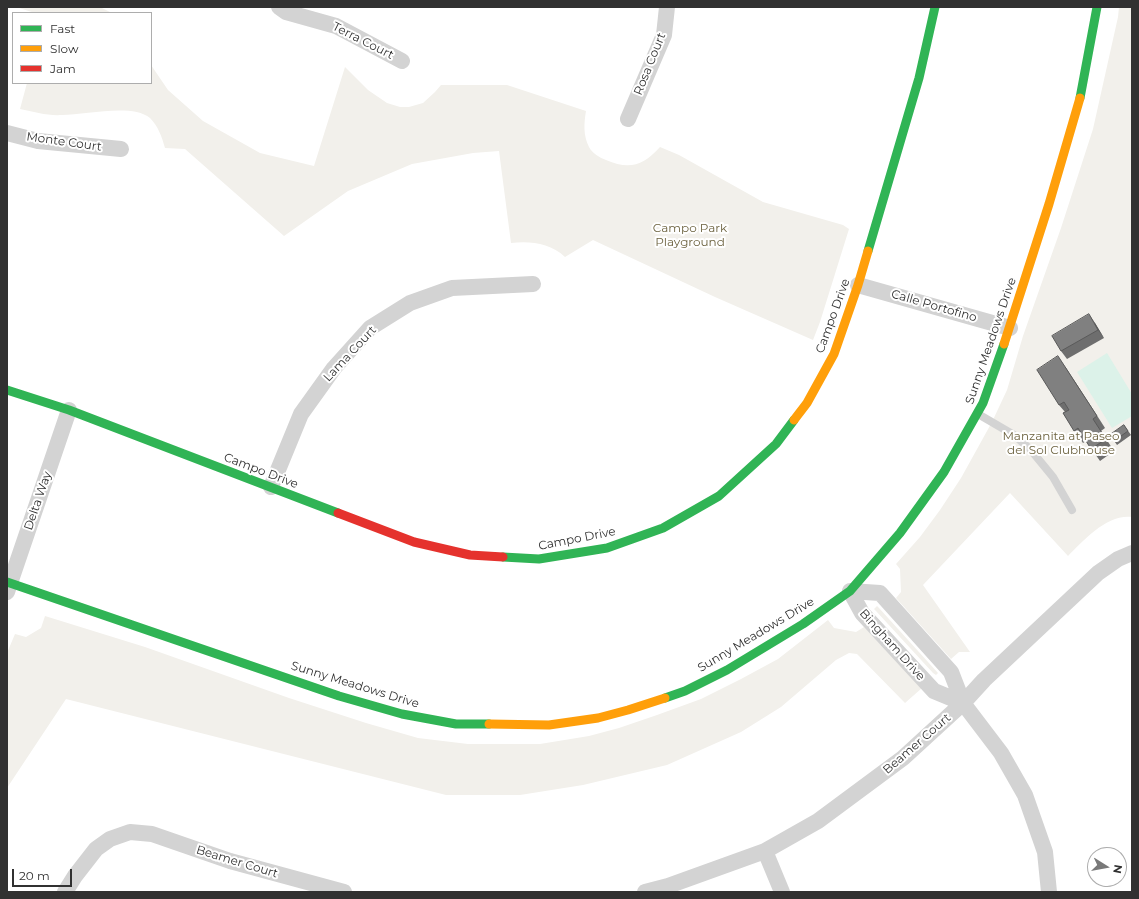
<!DOCTYPE html>
<html>
<head>
<meta charset="utf-8">
<style>
	body { margin:0 }
	#map { position:relative; width:1139px; height:899px; overflow:hidden; background:#fff; font-family:Montserrat,sans-serif }
	canvas { display:block }
	.frame { position:absolute; inset:0; border:8px solid #313131; pointer-events:none }
	.legend { position:absolute; left:12px; top:12px; width:140px; height:72px; box-sizing:border-box; background:#fff; border:1px solid #adadad; margin:0; padding:5px 7px; list-style:none; font-size:12px; color:#313131 }
	.legend li { display:flex; align-items:center; gap:8px; height:20px }
	.legend b { width:20px; border:1px solid #adadad }
	.north { position:absolute; left:1087px; top:847px; width:40px; height:40px; box-sizing:border-box; background:#fff; border:1px solid #adadad; border-radius:50%; rotate:101deg; font-size:11px; font-weight:700; line-height:16px; text-align:center; color:#313131 }
	.north::after { content:''; display:block; margin:auto; width:14px; height:18px; background:#797979; clip-path:polygon(50% 0,100% 100%,50% 72%,0 100%) }
	.scale { position:absolute; left:12px; top:869px; width:60px; height:18px; box-sizing:border-box; border:2px solid #313131; border-top:0; padding-left:5px; font-size:12px; line-height:14px; white-space:nowrap; color:#313131; -webkit-text-stroke:3px #fff; paint-order:stroke }
</style>
</head>
<body>
<div id="map">
<canvas width="1139" height="899"></canvas>
<div class="frame"></div>
<ul class="legend">
<li><b style="height:5px;background:#30b455"></b>Fast</li>
<li><b style="height:5px;background:#ff9f0a"></b>Slow</li>
<li><b style="height:5px;background:#e5322d"></b>Jam</li>
</ul>
<div class="north">N</div>
<div class="scale">20 m</div>
</div>
<script>
const g = document.querySelector('canvas').getContext('2d');
g.lineJoin = 'round';
function paint(path, color) { g.fillStyle = color; g.fill(path, 'evenodd'); }
function stroke(path, color, width, dash) { g.strokeStyle = color; g.lineWidth = width; g.lineCap = dash ? 'butt' : 'round'; g.setLineDash(dash || []); g.stroke(path); }
function drawText(font, color, halo, rows, align = 'center') {
  g.font = font + ' Montserrat,sans-serif'; g.lineWidth = 4; g.setLineDash([]); g.textBaseline = 'middle'; g.strokeStyle = halo; g.fillStyle = color; for (const [text, x, y, turn = 0] of rows) {
    g.save(); g.translate(x, y); g.rotate((+turn || 0) * Math.PI / 180); g.textAlign = isNaN(turn) ? turn : align; if (halo) g.strokeText(text, 0, 0); g.fillText(text, 0, 0); g.restore();
  }
}
paint(new Path2D(`
	M 16,7 L 100,7 L 112,13 L 35,13 Z
	M 1119,7 L 1132,7 L 1132,517 C 1107,514 1084,540 1068,556 L 1010,493 L 923,585 L 970,652 L 959,652 L 951,659 L 896,598 L 901,592 L 900,569 L 896,564 L 920,537 L 940,510 L 961,478 L 992,422 L 1007,390 L 1023,336 L 1061,228 L 1093,129 L 1118,17 Z
	M 151,65 L 168,90 L 203,121 L 260,153 L 314,166 L 345,67 L 368,90 L 387,103 L 400,107 L 409,107 L 423,103 L 435,92 L 441,85 L 507,85 L 586,111 C 584,123 583,135 589,147 C 592,153 600,158 606,160 C 629,170 643,166 660,147 L 679,155 L 763,202 L 843,225 L 849,229 L 820,322 L 813,340 L 715,297 L 593,240 L 565,257 C 550,243 531,241 511,243 L 499,151 L 473,153 L 412,164 L 348,191 L 284,236 L 185,149 L 165,148 C 162,137 158,126 150,118 C 132,103 85,115 62,115 C 48,116 34,112 20,109 L 27,83 L 151,83 Z
	M 877,606 L 879,608 L 938,673 L 936,675 L 933,673 L 876,611 L 874,609 Z
	M 45,616 L 145,647 L 289,698 L 366,723 L 418,738 L 468,744 L 540,744 L 589,736 L 619,728 L 657,715 L 701,699 L 741,679 L 778,659 L 828,620 L 834,628 L 856,632 L 864,627 L 922,688 L 905,703 L 857,654 L 849,653 L 836,660 L 781,707 L 741,732 L 667,765 L 583,785 L 520,795 L 446,795 L 66,699 L 7,788 L 7,653 L 15,634 L 26,637 L 41,628 Z`), '#f2f0eb');
paint(new Path2D(`
	M 1107,353 L 1132,394 L 1132,416 L 1112,428 L 1077,372 Z`), '#dcf2e9');
stroke(new Path2D(`
	M 978,414 L 1014,435 L 1030,449 L 1053,477 L 1072,510`), '#d3d3d3', 8);
stroke(new Path2D(`
	M 279,7 L 286,12 L 336,26 L 402,61
	M 628,119 L 664,35 L 667,7
	M 7,133 L 38,141 L 121,149
	M 858,285 L 1010,328
	M 271,487 L 301,414 L 334,368 L 370,328 L 410,303 L 452,288 L 533,284
	M 850,591 L 880,593 L 951,672 L 963,703 L 1001,753 L 1025,795 L 1045,852 L 1049,892
	M 850,591 L 862,613 L 934,691 L 963,703
	M 7,592 L 69,410
	M 765,851 L 782,892
	M 65,892 L 75,876 L 96,849 L 110,839 L 130,832 L 152,834 L 230,861 L 344,892
	M 645,892 L 668,886 L 765,851 L 818,821 L 903,758 L 963,703 L 984,680 L 1098,573 L 1118,559 L 1132,553`), '#d3d3d3', 16);
stroke(new Path2D(`
	M 1080,98 L 1097,7
	M 868,251 L 919,78 L 935,7
	M 7,390 L 69,410 L 338,513
	M 503,557 L 539,559 L 607,548 L 663,528 L 719,496 L 776,444 L 794,420
	M 7,582 L 339,696 L 402,714 L 456,724 L 489,724
	M 665,698 L 685,691 L 727,670 L 803,624 L 850,591 L 900,533 L 944,472 L 983,403 L 1004,344`), '#30b455', 9);
stroke(new Path2D(`
	M 1004,344 L 1049,204 L 1080,98
	M 794,420 L 807,403 L 834,354 L 858,285 L 868,251
	M 489,724 L 549,725 L 598,718 L 628,710 L 665,698`), '#ff9f0a', 9);
stroke(new Path2D(`
	M 338,513 L 414,542 L 470,555 L 503,557`), '#e5322d', 9);
paint(new Path2D(`
	M 1095,323 L 1104,338 L 1067,359 L 1061,351 Z
	M 1066,368 L 1105,428 L 1101,431 L 1114,451 L 1100,461 L 1086,441 L 1083,443 L 1063,413 L 1065,412 L 1059,405 Z
	M 1124,425 L 1131,435 L 1117,445 L 1110,435 Z`), '#6e6e6e');
paint(new Path2D(`
	M 1089,314 L 1095,323 L 1104,338 L 1098,330 Z
	M 1058,356 L 1066,368 L 1105,428 L 1097,416 Z`), '#5a5a5a');
const building = new Path2D(`
	M 1089,314 L 1098,330 L 1061,351 L 1052,336 Z
	M 1058,356 L 1097,416 L 1093,419 L 1106,439 L 1091,449 L 1078,428 L 1074,431 L 1063,413 L 1069,410 L 1064,402 L 1059,405 L 1037,370 Z
	M 1124,425 L 1128,431 L 1114,441 L 1110,435 Z`);
paint(building, '#808080');
stroke(building, '#5a5a5a', 1);
drawText('12px', '#313131', '#fff', [
	["Terra Court",363,41,27],
	["Rosa Court",650,64,-68],
	["Monte Court",64,142,8],
	["Calle Portofino",934,306,16],
	["Campo Drive",833,316,-70],
	["Sunny Meadows Drive",991,341,-71],
	["Lama Court",350,354,-47],
	["Campo Drive",261,471,21],
	["Delta Way",38,501,-71],
	["Campo Drive",577,539,-11],
	["Sunny Meadows Drive",756,635,-31],
	["Bingham Drive",892,645,48],
	["Sunny Meadows Drive",355,685,17],
	["Beamer Court",917,744,-41],
	["Beamer Court",237,862,17]
]);
drawText('12px', '#6c623f', '#fff', [
	["Campo Park",690,228],
	["Playground",690,242],
	["Manzanita at Paseo",1061,436],
	["del Sol Clubhouse",1061,450]
]);
</script>
</body>
</html>
